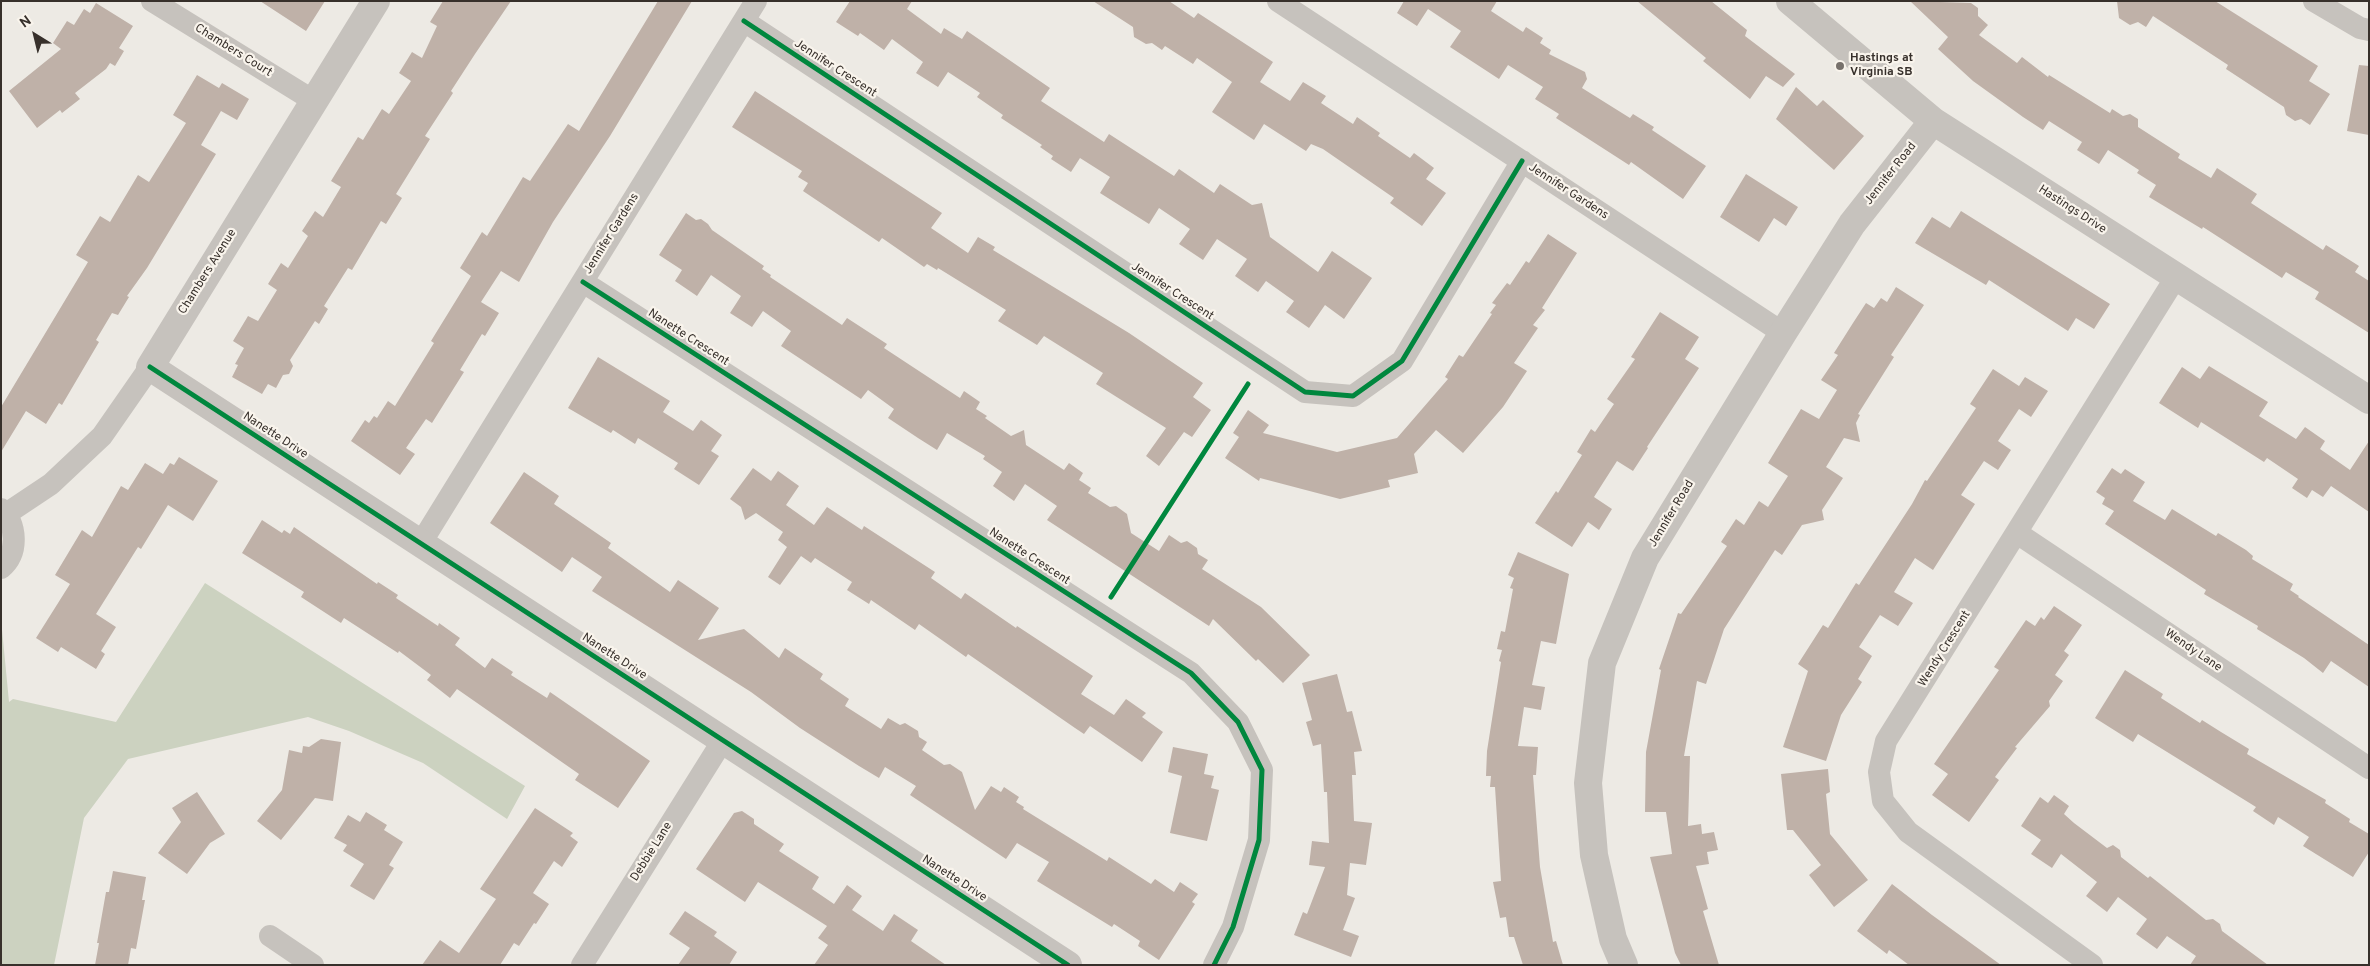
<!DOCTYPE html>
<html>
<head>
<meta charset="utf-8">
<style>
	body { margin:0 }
	#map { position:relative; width:2370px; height:966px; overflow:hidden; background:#edeae4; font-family:Overpass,sans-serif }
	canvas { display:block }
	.frame { position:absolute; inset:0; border:2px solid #37302b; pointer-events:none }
	.north { position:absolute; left:10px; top:10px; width:50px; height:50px; -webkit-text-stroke:4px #f9f4ec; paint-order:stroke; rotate:324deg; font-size:14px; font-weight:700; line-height:20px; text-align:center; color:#37302b }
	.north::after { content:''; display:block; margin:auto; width:18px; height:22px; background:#37302b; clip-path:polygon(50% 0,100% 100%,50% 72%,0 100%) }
</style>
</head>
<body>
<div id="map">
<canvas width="2370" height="966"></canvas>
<div class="frame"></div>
<div class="north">N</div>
</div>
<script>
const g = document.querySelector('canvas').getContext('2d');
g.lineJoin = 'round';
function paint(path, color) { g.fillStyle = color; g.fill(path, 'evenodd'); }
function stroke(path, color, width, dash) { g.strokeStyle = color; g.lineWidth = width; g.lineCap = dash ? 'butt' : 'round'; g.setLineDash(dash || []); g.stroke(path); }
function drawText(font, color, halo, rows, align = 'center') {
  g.font = font + ' Overpass,sans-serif'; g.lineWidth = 4.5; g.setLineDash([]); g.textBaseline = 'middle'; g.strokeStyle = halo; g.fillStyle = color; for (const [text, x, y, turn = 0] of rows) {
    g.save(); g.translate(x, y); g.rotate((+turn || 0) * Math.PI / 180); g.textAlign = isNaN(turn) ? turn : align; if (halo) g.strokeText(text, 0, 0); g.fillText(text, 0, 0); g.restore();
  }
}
paint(new Path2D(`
	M 205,583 L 525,786 L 507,819 L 423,763 L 349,731 L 308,717 L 128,759 L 84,818 L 54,965 L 1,965 L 1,619 L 9,702 L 13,699 L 116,722 Z`), '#ccd2c0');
paint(new Path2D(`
	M 260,1 L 325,1 L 306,31 Z
	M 443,1 L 511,1 L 475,54 L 451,91 L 453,93 L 425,136 L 430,139 L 396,194 L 402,198 L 386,224 L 381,221 L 352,270 L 348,268 L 324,306 L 328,309 L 319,324 L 315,321 L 290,360 L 293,366 L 289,374 L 283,375 L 276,388 L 268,384 L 262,394 L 232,377 L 238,365 L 235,364 L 244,348 L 233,341 L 248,316 L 258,321 L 277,290 L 268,284 L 281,263 L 288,268 L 308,236 L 302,231 L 315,211 L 323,217 L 341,187 L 331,181 L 358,137 L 363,140 L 382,109 L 389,114 L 411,81 L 399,73 L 412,52 L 422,58 L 437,26 L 430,22 Z
	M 658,1 L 692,1 L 610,136 L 553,222 L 519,282 L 501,271 L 481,302 L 499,313 L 485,336 L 482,334 L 460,370 L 464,372 L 432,423 L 426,419 L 406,448 L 415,454 L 400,475 L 351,441 L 365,420 L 369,423 L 374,416 L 377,418 L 388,401 L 395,406 L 434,343 L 431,341 L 471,276 L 460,268 L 482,232 L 487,236 L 523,177 L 530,181 L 568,124 L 579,131 Z
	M 850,1 L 912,1 L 907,9 L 941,34 L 944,28 L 962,39 L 967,31 L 1050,88 L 1041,101 L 1104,142 L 1109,134 L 1174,176 L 1179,169 L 1214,193 L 1220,184 L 1252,205 L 1262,203 L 1270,237 L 1318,272 L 1332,251 L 1372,278 L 1344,319 L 1325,305 L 1309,328 L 1286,312 L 1294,301 L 1266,281 L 1258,292 L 1235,276 L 1247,259 L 1217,239 L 1203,260 L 1179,244 L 1190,229 L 1159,208 L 1149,224 L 1100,193 L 1110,177 L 1080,158 L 1071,172 L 1051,159 L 1053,156 L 1040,147 L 1042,145 L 1001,118 L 1003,115 L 977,97 L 980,93 L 948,72 L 938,87 L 916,73 L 923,62 L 892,39 L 884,50 L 860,33 L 858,36 L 836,22 Z
	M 1093,1 L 1169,1 L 1194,18 L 1198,13 L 1273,62 L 1260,82 L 1290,101 L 1303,82 L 1326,96 L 1321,103 L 1353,124 L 1357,117 L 1380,133 L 1378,136 L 1410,158 L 1414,153 L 1434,168 L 1426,179 L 1446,193 L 1422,226 L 1390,203 L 1394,198 L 1323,149 L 1311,144 L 1306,151 L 1264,124 L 1254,140 L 1212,112 L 1232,82 L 1197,58 L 1193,64 L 1165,46 L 1162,50 L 1152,43 L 1146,44 L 1134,37 L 1133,27 Z
	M 1404,1 L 1497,1 L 1491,11 L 1523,32 L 1526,27 L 1543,38 L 1540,43 L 1551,50 L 1549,54 L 1585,72 L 1587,79 L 1582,88 L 1630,118 L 1633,114 L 1654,127 L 1652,130 L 1706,166 L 1683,199 L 1631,162 L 1629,165 L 1556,118 L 1559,114 L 1535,99 L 1543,87 L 1508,65 L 1499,79 L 1450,47 L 1461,31 L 1428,9 L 1417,26 L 1397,13 Z
	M 1637,1 L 1711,1 L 1747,30 L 1745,36 L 1795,74 L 1783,87 L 1766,76 L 1750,99 L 1703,61 L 1706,58 Z
	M 1910,1 L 1971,3 L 1978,8 L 1978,16 L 1988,25 L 1979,35 L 2017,63 L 2022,57 L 2048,77 L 2049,75 L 2110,113 L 2112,109 L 2123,116 L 2130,114 L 2138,119 L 2138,127 L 2180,154 L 2178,158 L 2211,178 L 2217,168 L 2257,194 L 2251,203 L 2323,250 L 2326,245 L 2359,266 L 2355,272 L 2369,281 L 2369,333 L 2315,299 L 2319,292 L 2286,272 L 2282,278 L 2203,227 L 2202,229 L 2149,197 L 2156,185 L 2137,173 L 2139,170 L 2108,150 L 2099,164 L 2077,150 L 2082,142 L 2049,121 L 2043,130 L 2023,117 L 1973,81 L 1938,49 L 1948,37 Z
	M 2117,1 L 2215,1 L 2318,66 L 2309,81 L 2330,94 L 2310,125 L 2301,119 L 2295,121 L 2286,115 L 2284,107 L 2226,69 L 2228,65 L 2153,16 L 2146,27 L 2138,22 L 2130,25 L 2119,18 Z
	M 96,3 L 133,26 L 119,48 L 124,51 L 115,66 L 110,63 L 106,69 L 75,93 L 80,99 L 62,113 L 60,110 L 37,128 L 9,91 L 61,49 L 53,43 L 67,21 L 74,25 L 84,9 L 90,13 Z
	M 2359,65 L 2369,66 L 2369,135 L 2347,131 Z
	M 197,75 L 219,88 L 222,83 L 249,99 L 237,120 L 221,111 L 201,145 L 216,154 L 147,268 L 127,296 L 129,297 L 118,315 L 112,313 L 96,340 L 99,342 L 62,405 L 59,403 L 46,424 L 26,411 L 1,452 L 1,407 L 88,262 L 76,255 L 100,216 L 110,222 L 138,175 L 149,182 L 186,123 L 173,115 Z
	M 1796,87 L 1817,106 L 1823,100 L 1864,136 L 1834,170 L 1776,119 Z
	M 755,91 L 942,213 L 931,228 L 968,253 L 978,237 L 995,247 L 993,250 L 1129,333 L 1203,383 L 1193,397 L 1211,410 L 1192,437 L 1184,432 L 1159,466 L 1146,456 L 1166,428 L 1096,384 L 1103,373 L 1044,336 L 1037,345 L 998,321 L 1006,310 L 938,268 L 937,270 L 927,264 L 924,267 L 882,238 L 879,242 L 803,191 L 808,183 L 798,177 L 802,171 L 732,127 Z
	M 1746,174 L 1798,207 L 1786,226 L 1774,218 L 1759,242 L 1720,217 Z
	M 1961,211 L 2110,304 L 2094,329 L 2076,318 L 2068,331 L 1989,280 L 1986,285 L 1915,243 L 1932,217 L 1950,228 Z
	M 686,213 L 696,220 L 701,219 L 708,224 L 712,230 L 764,266 L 762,269 L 771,275 L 770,277 L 842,325 L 847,318 L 887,344 L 884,348 L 960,398 L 964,391 L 980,402 L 976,409 L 987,416 L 985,418 L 1011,436 L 1024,430 L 1026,445 L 1064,470 L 1069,463 L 1083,473 L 1079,480 L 1091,488 L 1088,493 L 1110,507 L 1116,506 L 1127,514 L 1131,533 L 1159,551 L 1169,535 L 1181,543 L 1187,541 L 1197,548 L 1198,554 L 1208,560 L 1202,569 L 1261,607 L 1310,655 L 1283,683 L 1258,659 L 1256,661 L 1213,619 L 1209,626 L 1047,520 L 1057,506 L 1025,484 L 1014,501 L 993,486 L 1002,472 L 983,459 L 985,456 L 947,433 L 937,450 L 918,438 L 888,418 L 894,409 L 868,390 L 861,399 L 781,346 L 791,331 L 763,311 L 752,327 L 730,313 L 741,296 L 711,275 L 697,296 L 675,281 L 682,270 L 659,255 Z
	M 1548,234 L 1577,253 L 1542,308 L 1545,310 L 1533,325 L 1538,328 L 1514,363 L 1527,371 L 1503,407 L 1463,453 L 1436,430 L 1414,454 L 1418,473 L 1388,480 L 1390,487 L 1340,499 L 1260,478 L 1259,481 L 1225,458 L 1239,437 L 1233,433 L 1248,410 L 1269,425 L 1263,433 L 1337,452 L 1397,438 L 1448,379 L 1445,377 L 1459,355 L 1463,357 L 1492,314 L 1490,313 L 1496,305 L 1492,303 L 1507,283 L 1510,285 L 1526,261 L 1529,263 Z
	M 1896,287 L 1924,305 L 1891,355 L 1894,357 L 1858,414 L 1860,415 L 1856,423 L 1860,442 L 1844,438 L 1826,467 L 1843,478 L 1822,510 L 1824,520 L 1802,525 L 1782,555 L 1775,550 L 1724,629 L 1706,684 L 1697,681 L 1684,756 L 1690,756 L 1688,826 L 1701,824 L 1702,834 L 1714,832 L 1718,850 L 1707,852 L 1709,864 L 1696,866 L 1708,909 L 1703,911 L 1719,965 L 1681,965 L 1675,953 L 1650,857 L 1672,854 L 1666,812 L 1645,812 L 1646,752 L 1661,670 L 1659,669 L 1678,613 L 1681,614 L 1727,546 L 1721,542 L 1736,519 L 1744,525 L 1759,501 L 1768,507 L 1788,476 L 1768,463 L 1801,409 L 1819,419 L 1837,390 L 1821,380 L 1838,355 L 1834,353 L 1853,323 L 1866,303 L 1874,308 L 1881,298 L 1887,302 Z
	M 1660,312 L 1699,337 L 1685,359 L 1699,368 L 1647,447 L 1648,448 L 1633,471 L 1617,461 L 1594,497 L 1612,509 L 1599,530 L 1588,522 L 1572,547 L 1535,523 L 1556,491 L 1558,493 L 1582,455 L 1577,452 L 1591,429 L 1595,432 L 1614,404 L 1607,399 L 1635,359 L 1631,357 Z
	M 598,357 L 670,401 L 663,412 L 693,431 L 701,420 L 722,435 L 711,451 L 719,456 L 699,485 L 674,469 L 678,463 L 638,438 L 635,444 L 613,430 L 611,433 L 568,408 Z
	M 2209,366 L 2268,402 L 2259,416 L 2296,439 L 2305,427 L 2325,441 L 2320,449 L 2350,470 L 2369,441 L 2369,512 L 2331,486 L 2323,497 L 2312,490 L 2307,498 L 2292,488 L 2298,479 L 2267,458 L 2264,462 L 2201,422 L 2198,428 L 2159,403 L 2182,367 L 2200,379 Z
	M 1993,369 L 2019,386 L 2025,377 L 2048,391 L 2031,417 L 2019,409 L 1998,441 L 2011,450 L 1998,470 L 1984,461 L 1961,495 L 1975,504 L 1933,570 L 1915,558 L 1894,592 L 1913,603 L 1898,626 L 1880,615 L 1859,647 L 1872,656 L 1858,679 L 1862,682 L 1841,715 L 1826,761 L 1783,747 L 1808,671 L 1798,664 L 1823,625 L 1828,628 L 1856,583 L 1859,585 L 1912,504 L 1925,480 L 1927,481 L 1976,408 L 1970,404 Z
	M 179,457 L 218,481 L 193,521 L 168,505 L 141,549 L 138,547 L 96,614 L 116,627 L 101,651 L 105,654 L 96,669 L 61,647 L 58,652 L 36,638 L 70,584 L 55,575 L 82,530 L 92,537 L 121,486 L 128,490 L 145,463 L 163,474 L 170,463 L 174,465 Z
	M 753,468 L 771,481 L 778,471 L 799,486 L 786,505 L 814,525 L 827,507 L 862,530 L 864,526 L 935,572 L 931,578 L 961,599 L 965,593 L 1016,628 L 1017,626 L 1093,676 L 1081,694 L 1114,715 L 1126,699 L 1146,713 L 1142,717 L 1163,732 L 1142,762 L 1090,726 L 1084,734 L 1075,728 L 968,654 L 966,657 L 919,624 L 915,630 L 871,600 L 869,604 L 847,590 L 852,582 L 815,558 L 811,563 L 801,556 L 780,585 L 768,577 L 787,547 L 778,540 L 783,532 L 756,513 L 745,520 L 741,507 L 730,499 Z
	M 2112,468 L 2121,474 L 2125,469 L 2145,482 L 2133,501 L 2165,520 L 2172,509 L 2216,536 L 2218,533 L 2246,550 L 2253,556 L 2252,559 L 2293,584 L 2290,590 L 2299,596 L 2298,597 L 2369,645 L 2369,687 L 2331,661 L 2323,673 L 2304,658 L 2257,629 L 2258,626 L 2204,594 L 2206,590 L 2105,524 L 2114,511 L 2102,504 L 2105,498 L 2096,492 Z
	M 524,472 L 559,496 L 554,504 L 611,543 L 608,548 L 670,592 L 678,580 L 719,608 L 698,640 L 744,629 L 779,658 L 785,648 L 823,674 L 820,679 L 849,699 L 845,706 L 881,729 L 888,718 L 900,725 L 905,723 L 918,731 L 919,737 L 927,742 L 922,750 L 944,765 L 950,764 L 962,772 L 975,810 L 991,786 L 1001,792 L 1004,787 L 1019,797 L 1016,802 L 1024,807 L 1023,809 L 1107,861 L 1109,857 L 1151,884 L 1155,879 L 1174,892 L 1180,882 L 1198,894 L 1192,902 L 1195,904 L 1159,960 L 1138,946 L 1140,941 L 1114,924 L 1112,927 L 1037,881 L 1049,862 L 1017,843 L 1006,859 L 910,795 L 916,786 L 885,767 L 879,778 L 859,766 L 800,728 L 751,692 L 592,591 L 602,577 L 572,557 L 562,572 L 490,523 Z
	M 262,520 L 282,533 L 284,530 L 290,534 L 294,527 L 377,584 L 378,582 L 398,595 L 396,598 L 438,626 L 439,623 L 460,638 L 455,645 L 485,668 L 492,658 L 513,672 L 511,675 L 547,698 L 550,692 L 650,761 L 618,808 L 575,780 L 579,774 L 457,689 L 450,698 L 427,680 L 431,675 L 399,651 L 398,653 L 344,618 L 341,623 L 301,597 L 304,592 L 242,553 Z
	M 1518,552 L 1569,574 L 1556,644 L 1541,641 L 1532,685 L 1545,687 L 1541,710 L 1524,707 L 1518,746 L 1538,747 L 1536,775 L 1533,775 L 1540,867 L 1553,942 L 1556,941 L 1563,965 L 1523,965 L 1514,937 L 1509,937 L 1506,917 L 1500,918 L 1493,882 L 1501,881 L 1495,787 L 1490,787 L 1491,776 L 1486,776 L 1487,751 L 1501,662 L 1499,661 L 1502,650 L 1497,649 L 1501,631 L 1505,632 L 1513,589 L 1510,588 L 1514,578 L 1508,575 Z
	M 2054,606 L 2082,625 L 2064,651 L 2069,655 L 2055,675 L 2063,681 L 2049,701 L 2050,706 L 2015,747 L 2017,748 L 1995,777 L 1999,780 L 1969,822 L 1932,795 L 1948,774 L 1934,764 L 1999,670 L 1994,667 L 2026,620 L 2035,626 L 2041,617 L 2044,620 Z
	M 2125,670 L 2163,694 L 2161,698 L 2200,723 L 2202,720 L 2221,732 L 2249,749 L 2247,754 L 2326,800 L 2325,803 L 2350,819 L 2349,822 L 2369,834 L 2369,852 L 2353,877 L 2303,846 L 2309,837 L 2278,817 L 2274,825 L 2253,811 L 2256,807 L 2138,734 L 2133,742 L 2095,718 Z
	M 1337,674 L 1347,712 L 1352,711 L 1362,751 L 1354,752 L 1356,775 L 1352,775 L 1354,821 L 1372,823 L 1366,865 L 1350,863 L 1347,895 L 1355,898 L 1343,930 L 1359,936 L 1351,957 L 1294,935 L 1303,912 L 1307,914 L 1325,867 L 1309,865 L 1312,841 L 1329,843 L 1327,792 L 1324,792 L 1321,744 L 1313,746 L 1306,722 L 1312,720 L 1302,683 Z
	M 321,739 L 341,742 L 333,801 L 315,798 L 281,840 L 257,821 L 282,790 L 289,750 L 302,753 L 303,746 L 309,747 Z
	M 1173,747 L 1208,754 L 1204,774 L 1214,776 L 1211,788 L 1219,790 L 1207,841 L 1170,833 L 1182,776 L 1168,772 Z
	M 1828,769 L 1830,792 L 1826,794 L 1830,834 L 1868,880 L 1834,907 L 1809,875 L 1821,865 L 1793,830 L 1787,830 L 1781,774 Z
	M 197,792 L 225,834 L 210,843 L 187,874 L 158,853 L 181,822 L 172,808 Z
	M 2054,795 L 2069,806 L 2064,814 L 2074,823 L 2107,848 L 2113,845 L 2120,850 L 2121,857 L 2148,878 L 2150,876 L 2206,920 L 2213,919 L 2220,924 L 2222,931 L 2268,965 L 2190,965 L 2196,956 L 2167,936 L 2157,949 L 2136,934 L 2147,919 L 2118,897 L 2107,912 L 2086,896 L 2097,882 L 2061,854 L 2052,868 L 2031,854 L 2041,840 L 2021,826 L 2040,797 L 2048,803 Z
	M 535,808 L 573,833 L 570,836 L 578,842 L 562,867 L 554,861 L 533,893 L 549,904 L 536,924 L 534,923 L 519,946 L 514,943 L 500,965 L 422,965 L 440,940 L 459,953 L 496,899 L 480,889 Z
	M 742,811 L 754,819 L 754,824 L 784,844 L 779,851 L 819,877 L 812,889 L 834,904 L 847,885 L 862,896 L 852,910 L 883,931 L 894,914 L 918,930 L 911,941 L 946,965 L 814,965 L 828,945 L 818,938 L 827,926 L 758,882 L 745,902 L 696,869 L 734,813 Z
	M 366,812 L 387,825 L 384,830 L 403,842 L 389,865 L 394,868 L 374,900 L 350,886 L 364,864 L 343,851 L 347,845 L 334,838 L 348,815 L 360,822 Z
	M 113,871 L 146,877 L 142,900 L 145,900 L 136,949 L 131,948 L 128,965 L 95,965 L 99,943 L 97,943 L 106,892 L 109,892 Z
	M 1892,884 L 1932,915 L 2001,965 L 1909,965 L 1889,950 L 1887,954 L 1857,931 Z
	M 685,911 L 717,932 L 714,936 L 737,952 L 729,965 L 678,965 L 690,948 L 669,934 Z`), '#bfb1a8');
stroke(new Path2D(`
	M 152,1 L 314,101
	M 1278,1 L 1783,333
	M 2314,1 L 2360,28 L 2369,30
	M 744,21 L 1305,392 L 1353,396 L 1402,361 L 1522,161
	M 583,282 L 1191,673 L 1238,722 L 1262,770 L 1259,840 L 1233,927 L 1214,965
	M 1,509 C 17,524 19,553 1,568
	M 6,514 L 51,484 L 102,436 L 150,367
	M 2017,533 L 2369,768
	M 421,543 L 756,1
	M 270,936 L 313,965
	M 582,965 L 723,740
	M 2092,965 L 1908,832 L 1883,801 L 1879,772 L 1886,741 L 2176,277`), '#c6c2bd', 22);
stroke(new Path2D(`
	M 376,1 L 150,367 L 1068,965
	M 1790,1 L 1933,121 L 2369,400
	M 1624,965 L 1613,939 L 1594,855 L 1588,783 L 1602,663 L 1645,558 L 1783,333 L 1852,224 L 1933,121`), '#c6c2bd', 28);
stroke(new Path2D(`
	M 744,21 L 1305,392 L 1353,396 L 1402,361 L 1522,161
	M 583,282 L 1191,673 L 1238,722 L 1262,770 L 1259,840 L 1233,927 L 1214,965
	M 150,367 L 1068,965
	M 1111,597 L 1248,384`), '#00873e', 5);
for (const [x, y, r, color] of [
	[1840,66,5,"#77716c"]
]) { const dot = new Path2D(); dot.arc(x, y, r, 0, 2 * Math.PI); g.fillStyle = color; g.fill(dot); stroke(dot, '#f9f4ec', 2); }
drawText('12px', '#37302b', '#f9f4ec', [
	["Chambers Court",233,51,32],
	["Jennifer Crescent",835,69,33],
	["Jennifer Road",1891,174,-52],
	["Jennifer Gardens",1568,192,33],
	["Hastings Drive",2072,210,33],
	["Jennifer Gardens",612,234,-58],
	["Chambers Avenue",208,272,-58],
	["Jennifer Crescent",1172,292,33],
	["Nanette Crescent",688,338,33],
	["Nanette Drive",275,436,33],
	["Jennifer Road",1672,514,-59],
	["Nanette Crescent",1029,557,33],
	["Wendy Crescent",1945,649,-58],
	["Wendy Lane",2193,651,34],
	["Nanette Drive",614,657,33],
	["Debbie Lane",652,852,-58],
	["Nanette Drive",954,879,33]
]);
drawText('bold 12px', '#37302b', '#f9f4ec', [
	["Hastings at",1850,59],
	["Virginia SB",1850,73]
], 'left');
</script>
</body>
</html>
